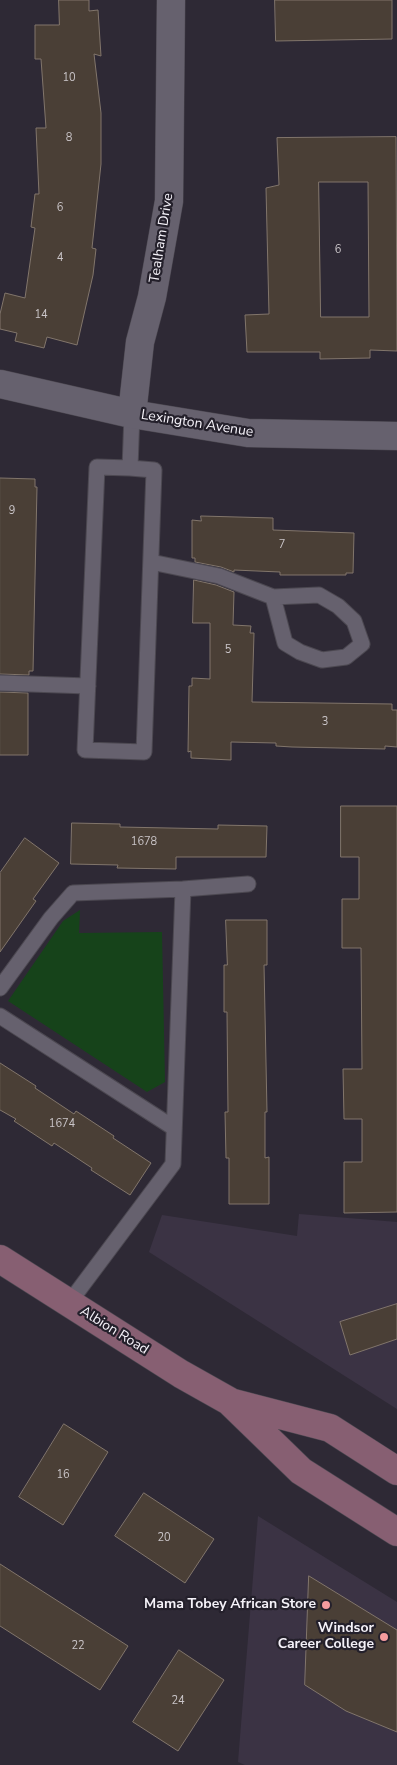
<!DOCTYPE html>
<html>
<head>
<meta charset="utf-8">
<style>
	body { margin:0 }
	canvas { display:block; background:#2e2935 }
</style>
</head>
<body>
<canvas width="397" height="1765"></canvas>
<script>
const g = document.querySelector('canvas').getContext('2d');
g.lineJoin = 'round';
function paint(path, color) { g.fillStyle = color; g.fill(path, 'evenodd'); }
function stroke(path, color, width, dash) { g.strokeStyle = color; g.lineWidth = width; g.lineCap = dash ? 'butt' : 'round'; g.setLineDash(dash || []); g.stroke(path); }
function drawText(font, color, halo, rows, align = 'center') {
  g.font = font + ' "Nunito Sans",sans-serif'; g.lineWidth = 4.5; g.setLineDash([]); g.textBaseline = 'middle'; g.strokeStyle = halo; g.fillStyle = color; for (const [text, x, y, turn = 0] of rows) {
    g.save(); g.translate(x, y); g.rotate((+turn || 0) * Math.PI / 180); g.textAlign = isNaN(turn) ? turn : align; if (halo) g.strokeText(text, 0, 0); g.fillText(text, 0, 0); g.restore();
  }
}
paint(new Path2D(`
	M 299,1214 L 397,1222 L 397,1409 L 149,1252 L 162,1215 L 297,1236 Z
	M 258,1516 L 397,1602 L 397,1765 L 245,1765 L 238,1762 Z`), '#3b3344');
paint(new Path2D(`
	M 80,910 L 79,933 L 162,932 L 165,1082 L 147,1092 L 8,1001 L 63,921 Z`), '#16431a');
const building = new Path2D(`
	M 59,0 L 89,0 L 89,11 L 98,10 L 101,56 L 94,54 L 101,113 L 101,164 L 92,248 L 96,249 L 93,275 L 77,345 L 47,337 L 44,348 L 15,341 L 17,333 L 0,329 L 0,314 L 5,293 L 25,298 L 35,228 L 31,227 L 35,194 L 39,194 L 36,128 L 46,128 L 41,59 L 35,59 L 35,25 L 59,25 Z
	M 275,0 L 392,0 L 392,39 L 276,41 Z
	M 396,137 L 397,351 L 370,350 L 370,358 L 320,359 L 320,352 L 247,352 L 245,315 L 269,314 L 266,188 L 279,185 L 277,138 ZM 319,182 L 368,182 L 369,317 L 321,317 Z
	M 0,478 L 35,479 L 35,487 L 37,487 L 33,671 L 29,671 L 29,675 L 0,674 Z
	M 201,516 L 273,518 L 273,530 L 354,533 L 353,573 L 346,573 L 346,575 L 280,575 L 280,572 L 234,570 L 234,572 L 221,567 L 195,562 L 195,558 L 192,558 L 192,520 L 201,521 Z
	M 194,580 L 216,585 L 234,592 L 233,625 L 251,626 L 250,633 L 254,633 L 252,702 L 392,704 L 392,710 L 397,710 L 397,747 L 385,746 L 385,749 L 292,747 L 276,746 L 276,743 L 231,742 L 231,760 L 191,758 L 191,751 L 188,752 L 189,686 L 192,686 L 192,678 L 210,679 L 210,623 L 193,623 Z
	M 0,692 L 28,693 L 28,755 L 0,755 Z
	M 341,806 L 397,806 L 397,1212 L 344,1213 L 344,1162 L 362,1162 L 362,1119 L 344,1119 L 343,1069 L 362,1069 L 361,948 L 342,948 L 342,899 L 359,899 L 359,857 L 341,857 Z
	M 72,823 L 120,824 L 120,827 L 218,829 L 218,825 L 267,826 L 266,857 L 176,857 L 176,869 L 117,868 L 118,865 L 71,864 Z
	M 25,838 L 59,863 L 33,899 L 36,901 L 0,952 L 0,873 Z
	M 226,920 L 267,920 L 267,965 L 264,965 L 267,1112 L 265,1112 L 265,1158 L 269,1157 L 269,1204 L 229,1204 L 229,1158 L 226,1158 L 225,1112 L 228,1112 L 227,1012 L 224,1012 L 224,965 L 227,965 Z
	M 0,1063 L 36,1086 L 35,1088 L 74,1114 L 76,1111 L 114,1136 L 113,1138 L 151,1163 L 130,1195 L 91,1170 L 92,1168 L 54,1143 L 52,1146 L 14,1121 L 16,1119 L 0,1110 Z
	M 397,1304 L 397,1339 L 350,1355 L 340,1322 Z
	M 64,1424 L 108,1452 L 63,1525 L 19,1497 Z
	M 144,1493 L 214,1539 L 185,1583 L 115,1536 Z
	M 0,1564 L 128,1646 L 100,1690 L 0,1626 Z
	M 309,1576 L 397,1630 L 397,1732 L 346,1711 L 305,1685 Z
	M 179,1650 L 224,1680 L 178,1751 L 133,1722 Z`);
paint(building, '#4a3f36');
stroke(building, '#81756b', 1);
const lane = new Path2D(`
	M 130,468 L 154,470 L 144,752 L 85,750 L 97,467 L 130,468 L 132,414
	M 151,562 L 219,576 L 273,597 L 285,643 L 300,652 L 322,660 L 346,657 L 362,644 L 354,621 L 338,606 L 319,595 L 273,597
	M 0,683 L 88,686
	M 0,988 L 51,918 L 73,893 L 183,889 L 248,884
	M 0,1016 L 174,1128
	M 69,1303 L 173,1164 L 183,889`);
const street = new Path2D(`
	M 0,384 L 132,414 L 248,433 L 397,436
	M 132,414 L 140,342 L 152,297 L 169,201 L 171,0`);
const secondary = new Path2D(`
	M 0,1259 L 181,1374 L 229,1401 L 301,1471 L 397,1532
	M 230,1402 L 330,1428 L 397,1471`);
stroke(lane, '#4c4851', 17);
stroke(street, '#4c4851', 29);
stroke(secondary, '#4c4851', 29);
stroke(lane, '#66616e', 15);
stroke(street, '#66616e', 28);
stroke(secondary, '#875f72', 28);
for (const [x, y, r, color] of [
	[326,1605,5,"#f59b9e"],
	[384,1637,5,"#f59b9e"]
]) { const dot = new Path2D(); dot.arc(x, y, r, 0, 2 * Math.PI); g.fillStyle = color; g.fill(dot); stroke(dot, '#24202b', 2); }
drawText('11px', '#cac5c8', null, [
	["10",69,78],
	["8",69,138],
	["6",60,208],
	["6",338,250],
	["4",60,258],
	["14",41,315],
	["9",12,511],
	["7",282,545],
	["5",228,650],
	["3",325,722],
	["1678",144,842],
	["1674",62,1124],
	["16",63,1475],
	["20",164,1538],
	["22",78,1646],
	["24",178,1701]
]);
drawText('14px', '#f5f2f9', '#24202b', [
	["Tealham Drive",162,238,-81],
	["Lexington Avenue",197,424,9],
	["Albion Road",114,1331,32]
]);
drawText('bold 14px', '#f5f2f9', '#24202b', [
	["Mama Tobey African Store",316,1605],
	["Windsor",374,1629],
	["Career College",374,1645]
], 'right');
</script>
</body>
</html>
